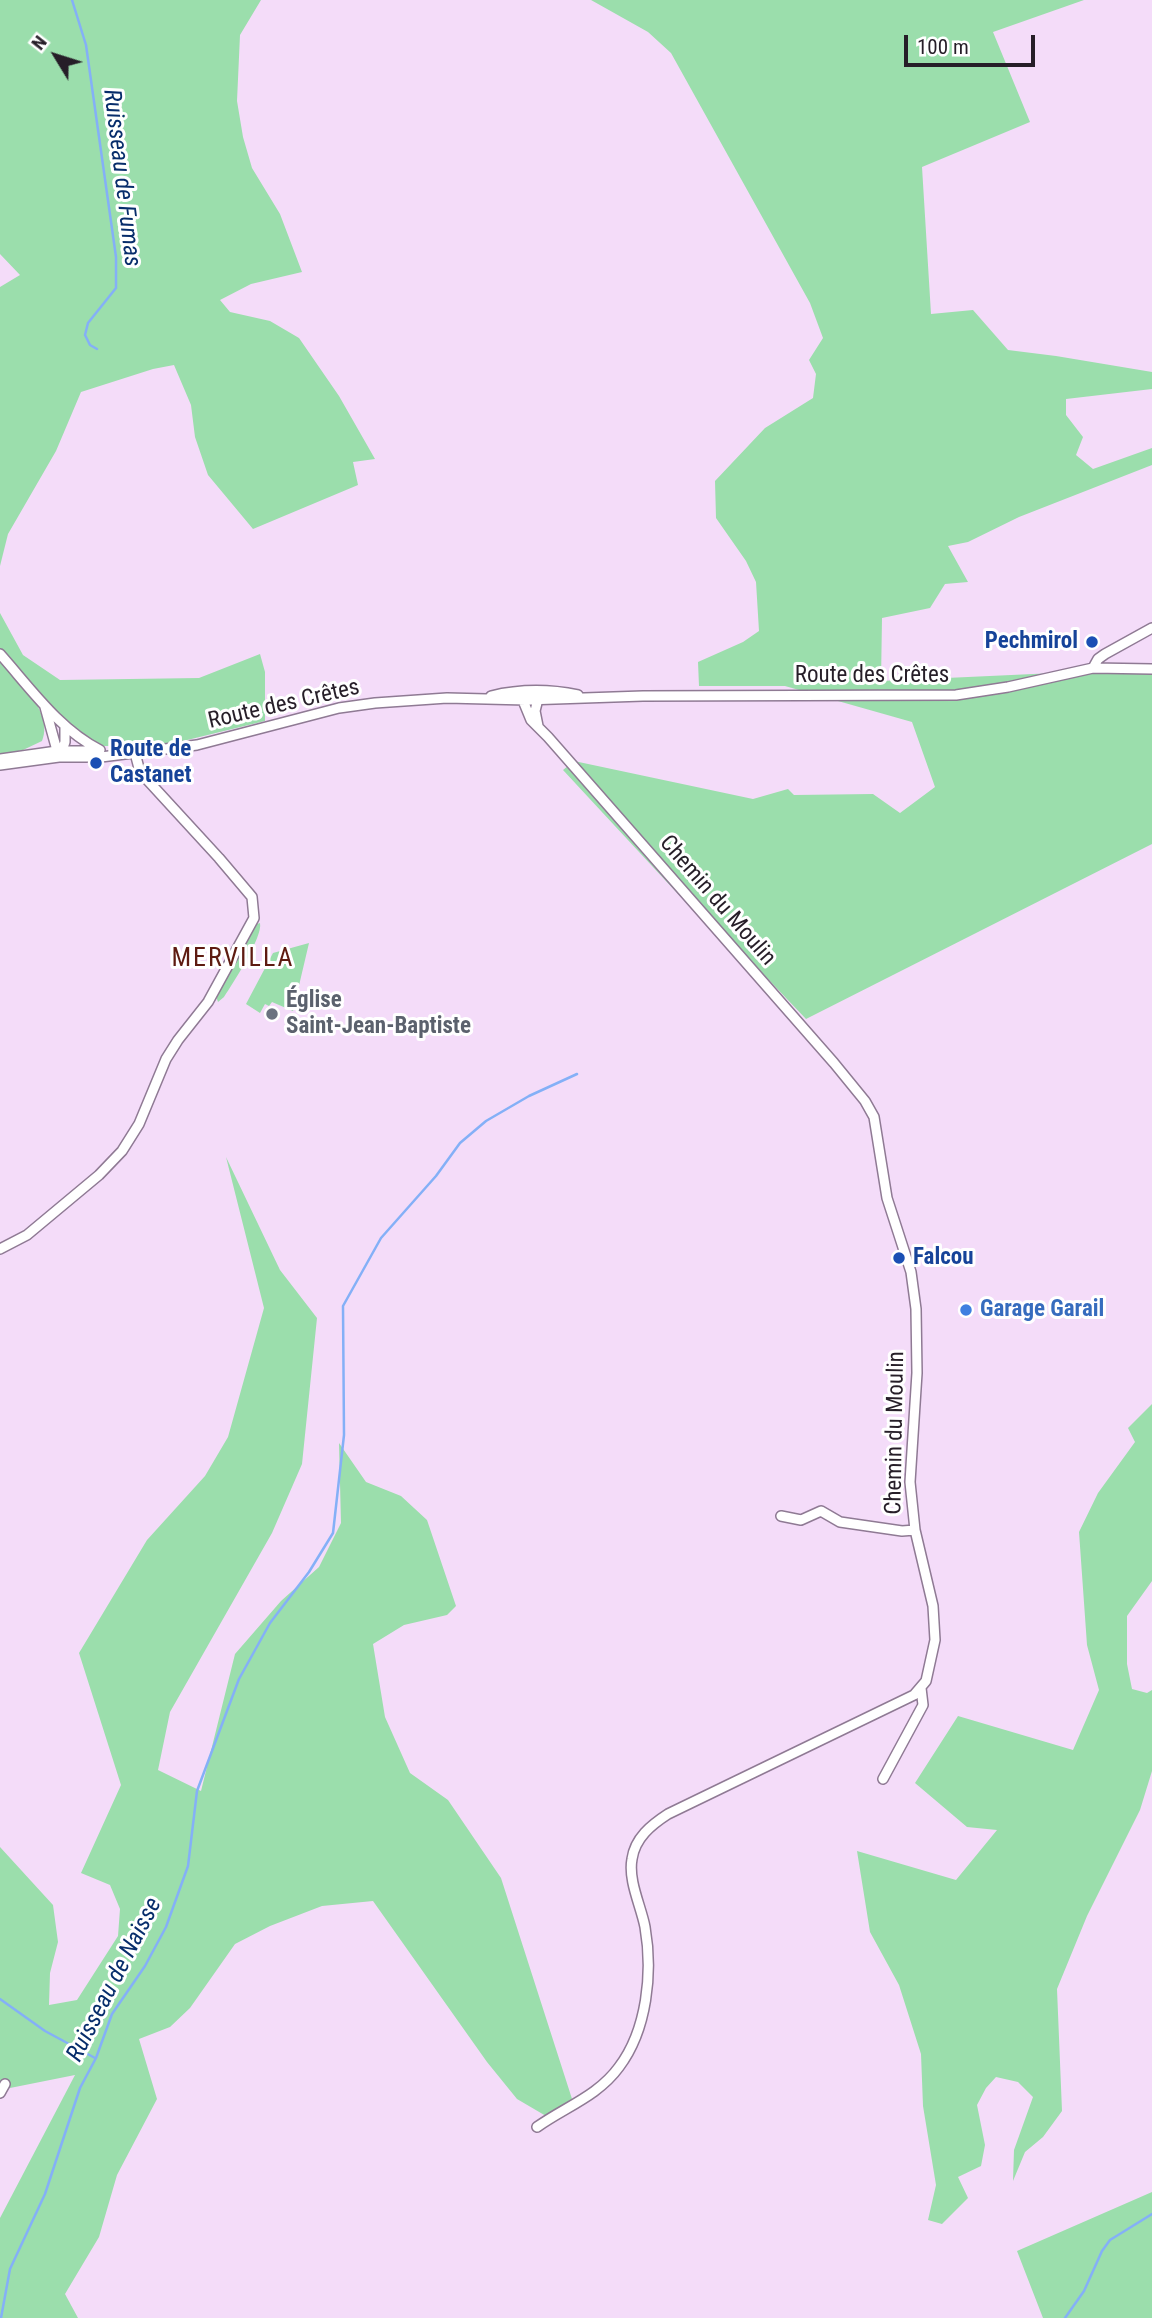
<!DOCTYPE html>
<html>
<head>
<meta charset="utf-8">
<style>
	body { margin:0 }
	#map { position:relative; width:1152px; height:2318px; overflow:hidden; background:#f4dcf9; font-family:"Roboto Condensed",sans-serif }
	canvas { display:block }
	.north { position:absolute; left:21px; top:21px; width:70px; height:70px; -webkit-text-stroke:5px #fff; paint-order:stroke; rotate:308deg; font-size:19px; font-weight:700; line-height:28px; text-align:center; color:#261e28 }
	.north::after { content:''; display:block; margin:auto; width:24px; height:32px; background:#261e28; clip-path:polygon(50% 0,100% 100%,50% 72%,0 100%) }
	.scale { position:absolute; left:904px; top:35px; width:131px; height:32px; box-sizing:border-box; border:4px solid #261e28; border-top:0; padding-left:9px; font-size:21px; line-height:24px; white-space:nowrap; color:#261e28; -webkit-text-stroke:5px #fff; paint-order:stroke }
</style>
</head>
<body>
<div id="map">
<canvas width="1152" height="2318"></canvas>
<div class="north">N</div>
<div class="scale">100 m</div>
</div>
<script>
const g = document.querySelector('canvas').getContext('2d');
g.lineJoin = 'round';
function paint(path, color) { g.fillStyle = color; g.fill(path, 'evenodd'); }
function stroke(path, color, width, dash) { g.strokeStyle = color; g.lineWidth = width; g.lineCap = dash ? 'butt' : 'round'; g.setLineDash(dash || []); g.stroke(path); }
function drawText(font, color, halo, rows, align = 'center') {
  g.font = font + ' "Roboto Condensed",sans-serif'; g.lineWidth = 6; g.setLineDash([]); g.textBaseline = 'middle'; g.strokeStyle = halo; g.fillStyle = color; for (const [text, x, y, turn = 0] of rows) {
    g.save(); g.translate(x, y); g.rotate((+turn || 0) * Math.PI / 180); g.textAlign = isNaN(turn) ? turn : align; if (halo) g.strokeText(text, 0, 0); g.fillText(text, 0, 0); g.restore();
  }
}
paint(new Path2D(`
	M 0,0 L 261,0 L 240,35 L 237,101 L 243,137 L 252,168 L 280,214 L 302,272 L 251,284 L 220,300 L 230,312 L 270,321 L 299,338 L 339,396 L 375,459 L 353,462 L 358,485 L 253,529 L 208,475 L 195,437 L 191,405 L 174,365 L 153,369 L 81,392 L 56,451 L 8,534 L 0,566 L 0,287 L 20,275 L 0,254 Z
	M 591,0 L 1084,0 L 993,32 L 1030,122 L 922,167 L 931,314 L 973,310 L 1008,350 L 1056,356 L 1152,372 L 1152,389 L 1066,399 L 1066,415 L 1083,437 L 1076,455 L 1093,469 L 1152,448 L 1152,465 L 1019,517 L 968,542 L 948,546 L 968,582 L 945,584 L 930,608 L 882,618 L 881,681 L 1120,670 L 1152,673 L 1152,844 L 806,1019 L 726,935 L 716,935 L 563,770 L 574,761 L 753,799 L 788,789 L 794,795 L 873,794 L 900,813 L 935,787 L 912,722 L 785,686 L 699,686 L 698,662 L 743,642 L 759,631 L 756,582 L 746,561 L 716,518 L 715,481 L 765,428 L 813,398 L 816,374 L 809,360 L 823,338 L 810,303 L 671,53 L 648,32 Z
	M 0,613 L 23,655 L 60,680 L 199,678 L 260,654 L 265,672 L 265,721 L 179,742 L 144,746 L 101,746 L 77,731 L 31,694 C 39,708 49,724 42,741 L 23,750 L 0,755 Z
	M 260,923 C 263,937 233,983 224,997 L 218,1002 L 216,996 L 257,924 Z
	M 309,943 L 293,1011 L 272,1002 L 269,1006 L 265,1004 L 260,1013 L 246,1004 L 273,953 Z
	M 226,1157 L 280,1270 L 317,1318 L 302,1464 L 272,1533 L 170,1712 L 158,1770 L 201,1791 L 235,1654 L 281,1601 L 319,1567 L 341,1523 L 339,1443 L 366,1482 L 401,1496 L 427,1520 L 456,1606 L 447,1615 L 404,1625 L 373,1644 L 385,1717 L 410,1773 L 448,1800 L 501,1878 L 573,2102 L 546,2116 L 517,2099 L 487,2062 L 373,1901 L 322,1906 L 270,1926 L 235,1944 L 190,2008 L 170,2027 L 139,2039 L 157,2099 L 117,2175 L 99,2237 L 65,2294 L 78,2318 L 0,2318 L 0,2218 L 75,2075 L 0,2090 L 0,1847 L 53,1905 L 58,1942 L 50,1973 L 49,2005 L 77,2000 L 118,1936 L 120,1909 L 110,1885 L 81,1873 L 121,1785 L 79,1653 L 147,1540 L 205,1476 L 228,1437 L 264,1308 Z
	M 1152,1404 L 1152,1581 L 1127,1616 L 1127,1664 L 1132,1689 L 1147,1693 L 1152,1690 L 1152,1771 L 1140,1810 L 1087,1916 L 1057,1989 L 1062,2111 L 1043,2137 L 1025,2152 L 1013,2181 L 1014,2150 L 1033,2097 L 1018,2082 L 996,2077 L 986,2088 L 977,2105 L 985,2145 L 981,2166 L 958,2177 L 968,2198 L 942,2224 L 928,2220 L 936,2185 L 923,2106 L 921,2054 L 899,1985 L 870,1932 L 857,1851 L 956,1880 L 997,1830 L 967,1827 L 915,1783 L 958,1716 L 1073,1750 L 1099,1690 L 1087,1645 L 1079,1532 L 1098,1493 L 1135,1442 L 1128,1428 Z
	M 1152,2192 L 1152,2318 L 1043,2318 L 1017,2251 Z`), '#9bdeac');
stroke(new Path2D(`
	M 72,0 L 86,45 L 116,257 L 116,288 L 88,323 L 85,335 L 90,345 L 97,349
	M 0,1999 L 45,2031 L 95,2058
	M 1,2318 L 10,2269 L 45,2194 L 80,2088 L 96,2058 L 112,2014 L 145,1966 L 166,1927 L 188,1866 L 197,1791 L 239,1679 L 270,1623 L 309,1572 L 333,1533 L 344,1435 L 343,1306 L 381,1238 L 436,1176 L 460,1143 L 486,1121 L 529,1096 L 577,1074
	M 1065,2318 L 1084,2291 L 1102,2251 L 1110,2240 L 1152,2214`), '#84b0f7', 2.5);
const minor = new Path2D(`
	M 0,654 C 31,689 59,729 100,750
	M 1093,668 L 1098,659 L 1105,654 L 1152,628
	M 531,691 L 524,703 L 531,720 L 548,737 L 834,1063 L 865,1101 L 874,1117 L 887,1198 L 911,1272 L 916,1309 L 917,1373 L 910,1482 L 915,1530 L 933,1606 L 935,1640 L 926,1681 L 914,1695 L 668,1814 C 651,1825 635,1838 632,1859 C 628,1881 641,1906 645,1927 C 653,1973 647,2030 619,2067 C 598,2096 565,2107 537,2127
	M 491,696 C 520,689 549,689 578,695
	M 536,697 L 538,699 L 535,711 L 538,726
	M 45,707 L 58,754
	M 60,756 L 65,742 L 65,727
	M 0,759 L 57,751 L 99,751
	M 0,765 L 59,757 L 101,757 L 197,745 L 339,708 L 375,703 L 447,698 L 526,700 L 643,696 L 956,695 L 1008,687 L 1093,668 L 1152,669
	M 0,1249 L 27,1235 L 99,1175 L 122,1151 L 139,1124 L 166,1059 L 178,1040 L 208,1002 L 254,918 L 252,897 L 219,858 L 140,772 L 135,753
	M 781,1516 L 801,1520 L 821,1511 L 840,1522 L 902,1531 L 915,1530
	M 883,1779 L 923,1705 L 921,1688
	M 0,2093 L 5,2084`);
stroke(minor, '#8f7a94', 12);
stroke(minor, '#fff', 9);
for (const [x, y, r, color] of [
	[1092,642,7,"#1a4fb4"],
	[96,763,7,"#1a4fb4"],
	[272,1014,7,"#6b7280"],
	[899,1258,7,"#1a4fb4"],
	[966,1310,7,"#3f7fe0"]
]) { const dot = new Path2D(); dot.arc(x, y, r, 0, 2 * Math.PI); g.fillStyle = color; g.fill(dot); stroke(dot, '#fff', 2.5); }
drawText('bold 23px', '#164399', '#fff', [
	["Pechmirol",1078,642,"right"],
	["Route de",110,750],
	["Castanet",110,776],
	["Falcou",913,1258]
], 'left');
drawText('23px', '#261e28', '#fff', [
	["Route des Crêtes",872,676],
	["Route des Crêtes",284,705,-13],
	["Chemin du Moulin",717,901,49],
	["Chemin du Moulin",896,1433,-89]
]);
drawText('bold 23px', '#5b616d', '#fff', [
	["Église",286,1001],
	["Saint-Jean-Baptiste",286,1027]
], 'left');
drawText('bold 23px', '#366cbe', '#fff', [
	["Garage Garail",980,1310]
], 'left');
drawText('italic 24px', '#072d6b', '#fff', [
	["Ruisseau de Fumas",121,178,83],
	["Ruisseau de Naisse",115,1980,-63]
]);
g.letterSpacing = '2px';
drawText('26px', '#5e1b11', '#fff', [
	["MERVILLA",233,959]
]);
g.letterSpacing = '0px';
</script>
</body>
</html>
